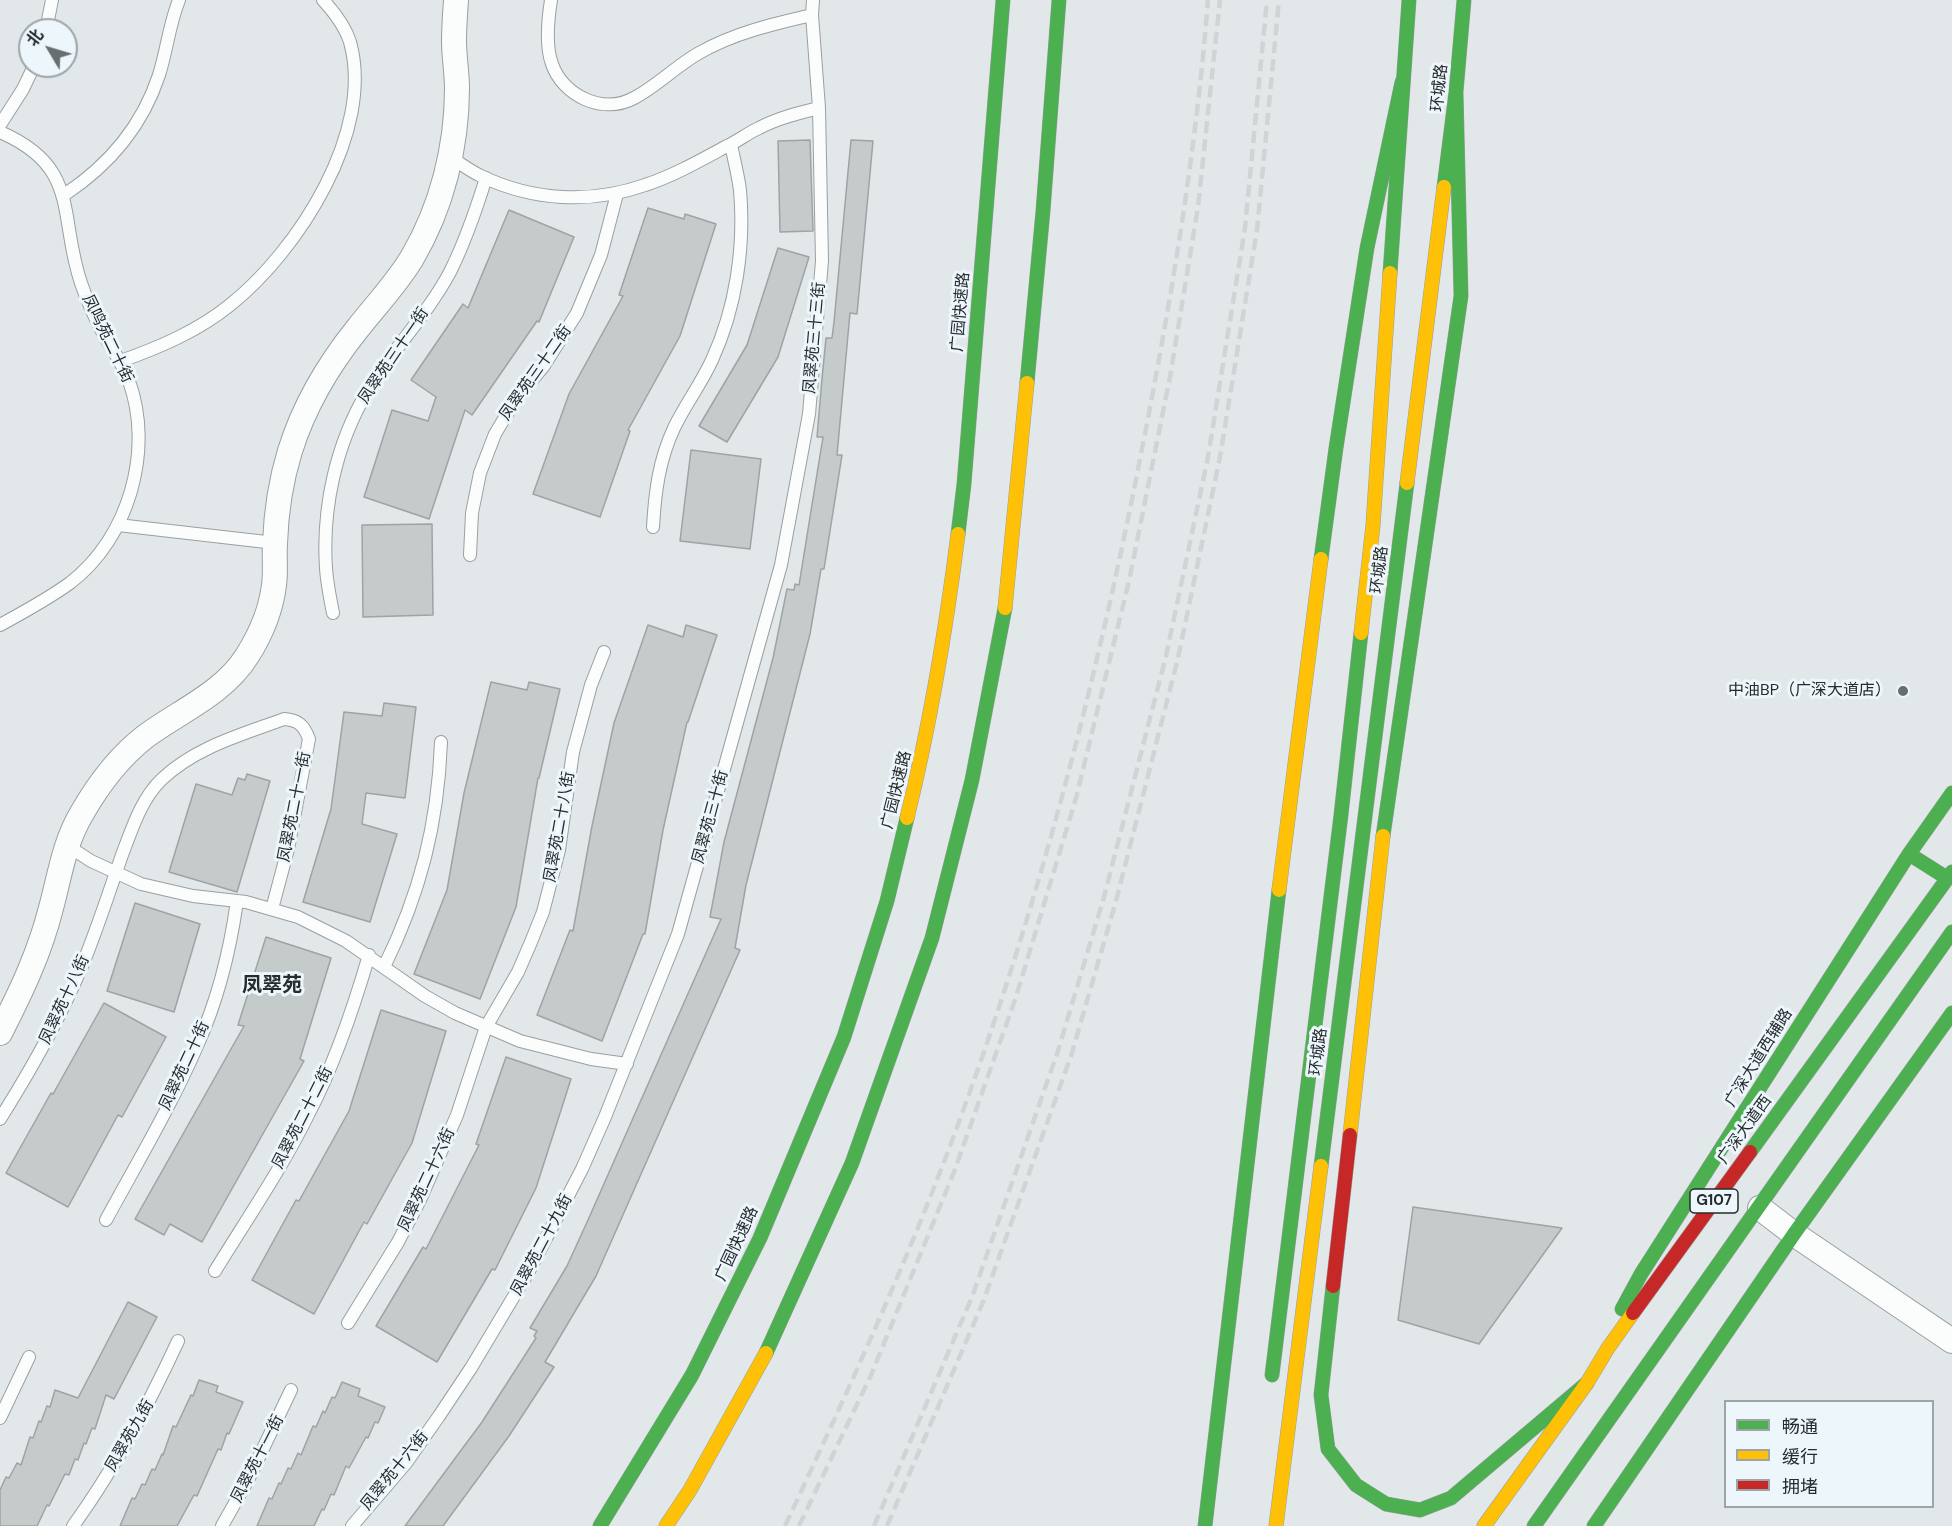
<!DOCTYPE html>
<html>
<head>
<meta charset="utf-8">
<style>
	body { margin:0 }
	#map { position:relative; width:1952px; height:1526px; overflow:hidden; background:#e2e8ea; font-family:"DM Sans","Noto Sans SC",sans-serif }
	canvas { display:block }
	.legend { position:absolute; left:1724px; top:1400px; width:210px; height:108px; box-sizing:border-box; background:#ecf6fb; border:2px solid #9da5a9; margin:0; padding:8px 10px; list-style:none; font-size:18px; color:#272b2d }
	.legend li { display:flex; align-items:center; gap:12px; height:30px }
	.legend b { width:30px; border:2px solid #9da5a9 }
	.north { position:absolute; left:18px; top:18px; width:60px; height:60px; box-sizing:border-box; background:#ecf6fb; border:2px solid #9da5a9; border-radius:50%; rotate:308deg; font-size:16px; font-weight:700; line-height:24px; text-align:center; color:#272b2d }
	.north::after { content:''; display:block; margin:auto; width:21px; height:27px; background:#686d6f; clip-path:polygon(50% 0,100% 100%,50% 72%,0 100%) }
</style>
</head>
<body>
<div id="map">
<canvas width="1952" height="1526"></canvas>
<ul class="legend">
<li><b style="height:8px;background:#4caf50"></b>畅通</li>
<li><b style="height:8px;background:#ffc107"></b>缓行</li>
<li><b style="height:8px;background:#c62828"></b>拥堵</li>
</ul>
<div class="north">北</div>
</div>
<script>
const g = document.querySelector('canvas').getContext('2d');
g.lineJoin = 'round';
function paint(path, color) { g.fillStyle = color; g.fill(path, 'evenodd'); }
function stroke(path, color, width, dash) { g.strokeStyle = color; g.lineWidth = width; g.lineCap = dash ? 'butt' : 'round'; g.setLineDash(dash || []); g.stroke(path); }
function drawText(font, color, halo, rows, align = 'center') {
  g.font = font + ' "DM Sans","Noto Sans SC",sans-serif'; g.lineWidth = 6; g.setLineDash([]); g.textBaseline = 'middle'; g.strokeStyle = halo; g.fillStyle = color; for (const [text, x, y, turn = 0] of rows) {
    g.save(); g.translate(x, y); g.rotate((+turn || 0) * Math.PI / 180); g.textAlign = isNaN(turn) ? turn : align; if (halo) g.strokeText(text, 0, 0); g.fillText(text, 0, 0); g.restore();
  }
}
const building = new Path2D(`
	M 810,140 L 813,231 L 780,232 L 778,141 Z
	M 851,140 L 873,141 L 857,314 L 850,313 L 837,455 L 842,455 L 824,569 L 821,569 L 810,634 L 746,885 L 735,948 L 740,950 L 596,1276 L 545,1362 L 554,1367 L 509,1436 L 443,1526 L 405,1526 L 482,1422 L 536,1338 L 534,1336 L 537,1331 L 530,1328 L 567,1266 L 588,1220 L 721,919 L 710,917 L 724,842 L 773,658 L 787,589 L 794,590 L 795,584 L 799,585 L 823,437 L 817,437 L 822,379 L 826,338 L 832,338 L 834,322 Z
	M 648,208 L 684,219 L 685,214 L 716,224 L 680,336 L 628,430 L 630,431 L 600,517 L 533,494 L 569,394 L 623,296 L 619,295 Z
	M 509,210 L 574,237 L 539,322 L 537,321 L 472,415 L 465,410 L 429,519 L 364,497 L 392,410 L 428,421 L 436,397 L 411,380 L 463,304 L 468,308 Z
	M 778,248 L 809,257 L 778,357 L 727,442 L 699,426 L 747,345 Z
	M 691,450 L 761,459 L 750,549 L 680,541 Z
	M 432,524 L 433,615 L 363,617 L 362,525 Z
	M 648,625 L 683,637 L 686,625 L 717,635 L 688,722 L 687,722 L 663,830 L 645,934 L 643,934 L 602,1041 L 537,1015 L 570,930 L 573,931 L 592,826 L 614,723 Z
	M 491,682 L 527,690 L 529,682 L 560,689 L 539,778 L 538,778 L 516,907 L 480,999 L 414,974 L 447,890 L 464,793 Z
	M 384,703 L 416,707 L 405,798 L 366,793 L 362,824 L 397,834 L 370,922 L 303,902 L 331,809 L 344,712 L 382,716 Z
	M 247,774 L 270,781 L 237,892 L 169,872 L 196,784 L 232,795 L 238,778 L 245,780 Z
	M 135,903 L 200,924 L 174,1012 L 107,991 Z
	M 266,937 L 331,958 L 300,1059 L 304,1061 L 202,1242 L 170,1224 L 164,1235 L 135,1219 L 244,1026 L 238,1025 Z
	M 104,1003 L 166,1037 L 122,1117 L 118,1115 L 68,1207 L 6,1173 L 51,1093 L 53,1094 Z
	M 381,1010 L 446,1031 L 412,1143 L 367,1224 L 364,1222 L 314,1314 L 252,1280 L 296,1200 L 299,1201 L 349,1111 Z
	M 506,1057 L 571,1079 L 536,1188 L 495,1270 L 492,1269 L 437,1362 L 376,1326 L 423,1247 L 426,1249 L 479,1145 L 476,1144 Z
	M 1413,1207 L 1562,1228 L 1479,1344 L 1398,1320 Z
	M 128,1302 L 157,1317 L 114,1399 L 106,1395 L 95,1429 L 92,1428 L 86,1444 L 84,1443 L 78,1460 L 75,1459 L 69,1475 L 65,1474 L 49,1506 L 47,1505 L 37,1526 L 0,1526 L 0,1490 L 6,1477 L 9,1478 L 17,1463 L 21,1465 L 30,1437 L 33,1438 L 39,1421 L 41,1422 L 47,1406 L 50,1407 L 55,1390 L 78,1398 Z
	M 199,1380 L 218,1386 L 216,1392 L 243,1402 L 229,1434 L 227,1433 L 221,1450 L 218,1449 L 197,1496 L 194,1495 L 177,1526 L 120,1526 L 132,1498 L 135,1499 L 142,1484 L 145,1485 L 152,1469 L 155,1470 L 162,1454 L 163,1455 L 173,1426 L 176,1427 L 191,1395 L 193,1396 Z
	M 342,1382 L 360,1389 L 358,1396 L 385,1407 L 378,1423 L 375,1422 L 368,1438 L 366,1437 L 349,1468 L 346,1466 L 334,1495 L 331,1494 L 324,1510 L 322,1509 L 314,1526 L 257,1526 L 269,1498 L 272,1499 L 279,1483 L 281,1484 L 288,1468 L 291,1469 L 298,1453 L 301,1455 L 313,1426 L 316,1427 L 323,1411 L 325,1413 L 332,1397 L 335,1398 Z`);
paint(building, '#c5cacb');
stroke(building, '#9ea3a4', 1.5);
const lane = new Path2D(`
	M 551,0 C 548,19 545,45 552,64 C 563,96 603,115 634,98 C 657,86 676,66 699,53 C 734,33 773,24 812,15
	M 46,30 L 52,0
	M 0,125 L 23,89 L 34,66
	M 0,132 C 81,167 58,215 81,283 C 87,301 96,320 105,337 C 114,352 123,364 129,381 C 154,450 129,538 70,583 C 48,599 24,612 0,625
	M 450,157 C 460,163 470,171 481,176 C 533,201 591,204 645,185 C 673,176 701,160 727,146 C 738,141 748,133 759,128 C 778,118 799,113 819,108
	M 64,195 C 108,166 142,127 159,75 C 167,50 169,25 179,0
	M 121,361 C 160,347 198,331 230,305 C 298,251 375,131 350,42 C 345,26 334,12 323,0
	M 118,525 L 275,543
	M 653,527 C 655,492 659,460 674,428 C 685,405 701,384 712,360 C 736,308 745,247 740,190 C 738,175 734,159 731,145
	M 470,555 L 472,513 L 480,473 L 495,434 L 516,399 L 543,367 L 577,313 L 601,255 L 617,194
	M 333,613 C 330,598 327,583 326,568 C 322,508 336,444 367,392 C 392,350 427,315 450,272 C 465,242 476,210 486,178
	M 68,846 L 91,861 L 141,884 L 193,896 L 246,902 L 298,917 L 346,941 L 425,996 L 455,1013 L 520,1041 L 591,1059 L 627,1064
	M 384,967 C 420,894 438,824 441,742
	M 0,1119 C 31,1070 59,1020 82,966 C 97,930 109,892 122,855 C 132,829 141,799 162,779 C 196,747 241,735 284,719 C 298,720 304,725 309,739 L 288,849 L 272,909
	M 106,1220 C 137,1163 171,1106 197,1046 C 218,1000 230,951 237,901
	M 215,1271 C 247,1219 282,1168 309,1113 C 335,1063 353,1010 369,955
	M 348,1323 L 398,1242 L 420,1200 L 457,1115 L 486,1027 L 518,972 L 531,942 L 543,912 L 559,850 L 573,752 L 591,685 L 604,652
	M 0,1418 L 29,1357
	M 73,1526 C 115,1468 148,1406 178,1341
	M 222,1526 L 249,1478 L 291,1390
	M 352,1526 L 406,1463 L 439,1416 L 471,1368 L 529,1271 L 582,1169 L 605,1117 L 678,934 L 781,565 L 809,414 L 822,261 L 819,108 L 812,15 L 813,0`);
const street = new Path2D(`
	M 0,1033 C 21,992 40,952 51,908 C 60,875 64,843 82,813 C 98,785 120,756 146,736 C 180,711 224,693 247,656 C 261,634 271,610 274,585 C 276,572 274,557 275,544 C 276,513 281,480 290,451 C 304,406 329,364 358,328 C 377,304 397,283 412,258 C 442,207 457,147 457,88 C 457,73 454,57 454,41 C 454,28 455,14 456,0
	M 1760,1208 L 1794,1234 L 1952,1341`);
const fast = new Path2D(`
	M 1444,187 L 1456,92 L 1464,0
	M 1390,273 L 1409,0
	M 1027,383 L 1043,211 L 1059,0
	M 958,534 L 964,484 L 1003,0
	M 1321,559 L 1336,448 L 1367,248 L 1402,82
	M 1383,836 L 1461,296 L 1456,92
	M 1909,854 L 1947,878
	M 1750,1152 L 1952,872
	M 1321,1166 L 1407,483
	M 1333,1286 L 1321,1395 L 1328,1449 L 1356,1485 L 1386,1504 L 1420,1510 L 1451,1498 L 1587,1383
	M 1622,1309 L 1641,1274 L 1909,854 L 1952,793
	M 766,1353 L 852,1163 L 932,938 L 972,780 L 1005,608
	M 1272,1375 L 1341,815 L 1361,633
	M 600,1526 L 692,1375 L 760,1238 L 844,1037 L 887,901 L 907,818
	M 1205,1526 L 1279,890
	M 1534,1526 L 1952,932
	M 1594,1526 L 1794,1234 L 1952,1013`);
const slow = new Path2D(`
	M 1407,483 L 1444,187
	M 1005,608 L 1027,383
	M 1361,633 L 1373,525 L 1390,273
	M 907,818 C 930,725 946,630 958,534
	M 1279,890 L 1321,559
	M 1350,1135 L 1383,836
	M 666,1526 L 690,1490 L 766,1353
	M 1276,1526 L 1321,1166
	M 1484,1526 L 1587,1383 L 1608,1348 L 1633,1313`);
const jam = new Path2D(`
	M 1333,1286 L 1350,1135
	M 1633,1313 L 1750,1152`);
stroke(lane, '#9a9fa1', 14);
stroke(street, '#9a9fa1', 26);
stroke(fast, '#9a9fa1', 15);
stroke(slow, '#9a9fa1', 15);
stroke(jam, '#9a9fa1', 15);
stroke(lane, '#fbfcfc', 12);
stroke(street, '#fbfcfc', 24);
stroke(fast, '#4caf50', 14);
stroke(slow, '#ffc107', 14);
stroke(jam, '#c62828', 14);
stroke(new Path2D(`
	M 785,1526 C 840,1408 895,1289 942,1167 C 1030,938 1093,699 1140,459 C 1170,307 1196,154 1208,0
	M 799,1526 L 871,1375 L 954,1172 L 1016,997 L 1076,798 L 1129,581 L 1170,377 L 1198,207 L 1220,0
	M 874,1526 L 972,1297 L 1058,1051 L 1104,897 L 1166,656 L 1208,457 L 1245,228 L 1267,0
	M 887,1526 L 983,1302 L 1071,1056 L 1116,901 L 1178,658 L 1220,457 L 1257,230 L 1279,0`), '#d1d3d4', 4.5, [12, 6]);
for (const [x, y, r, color] of [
	[1903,691,6,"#686d6f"]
]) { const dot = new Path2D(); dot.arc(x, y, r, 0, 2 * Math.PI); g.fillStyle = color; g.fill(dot); stroke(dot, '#ecf6fb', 2); }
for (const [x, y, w] of [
	[1714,1201,48]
]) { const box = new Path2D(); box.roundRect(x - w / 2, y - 12, w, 24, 4.5); g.fillStyle = '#ecf6fb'; g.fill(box); stroke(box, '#272b2d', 1.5); }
drawText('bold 15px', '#272b2d', null, [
	["G107",1714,1201]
]);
drawText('16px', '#272b2d', '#ecf6fb', [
	["环城路",1440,88,-84],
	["广园快速路",961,312,-85],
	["凤翠苑三十三街",815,338,-85],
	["凤鸣苑二十街",107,339,64],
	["凤翠苑三十一街",394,356,-56],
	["凤翠苑三十二街",536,373,-55],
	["环城路",1380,570,-83],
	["广园快速路",897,790,-76],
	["凤翠苑二十一街",295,807,-79],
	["凤翠苑三十街",711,817,-75],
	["凤翠苑二十八街",560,827,-80],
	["凤翠苑十八街",65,1000,-65],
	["环城路",1319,1052,-83],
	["广深大道西辅路",1759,1058,-58],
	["凤翠苑二十街",185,1066,-65],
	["凤翠苑二十二街",303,1118,-63],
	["广深大道西",1745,1130,-54],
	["凤翠苑二十六街",427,1180,-65],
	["广园快速路",737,1244,-65],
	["凤翠苑二十九街",542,1245,-62],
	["凤翠苑九街",130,1436,-60],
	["凤翠苑十一街",258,1459,-63],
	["凤翠苑十六街",395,1471,-51]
]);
drawText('16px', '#272b2d', '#ecf6fb', [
	["中油BP（广深大道店）",1891,691]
], 'right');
drawText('bold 20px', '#272b2d', '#ecf6fb', [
	["凤翠苑",272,986]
]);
</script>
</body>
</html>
